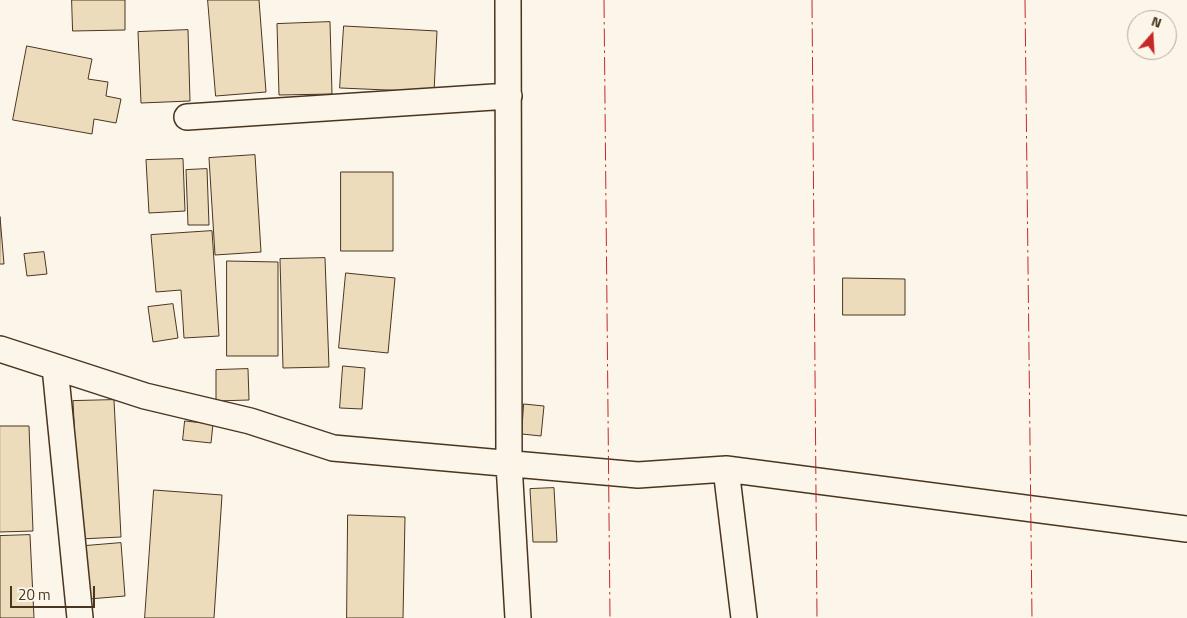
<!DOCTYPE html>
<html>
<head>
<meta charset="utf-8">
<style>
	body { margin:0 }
	#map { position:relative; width:1187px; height:618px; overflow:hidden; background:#fbf6e9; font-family:"Titillium Web",sans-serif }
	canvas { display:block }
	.north { position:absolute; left:1127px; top:10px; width:50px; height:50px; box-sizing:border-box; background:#fbf6e9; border:1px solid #b4a999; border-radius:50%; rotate:19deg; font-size:14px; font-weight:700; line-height:20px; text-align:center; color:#4a3520 }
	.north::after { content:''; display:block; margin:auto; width:18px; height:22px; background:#c62828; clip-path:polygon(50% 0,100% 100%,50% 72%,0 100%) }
	.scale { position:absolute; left:10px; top:586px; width:85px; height:22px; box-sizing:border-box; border:2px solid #4a3520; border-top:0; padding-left:6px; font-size:15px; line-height:18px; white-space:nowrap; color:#4a3520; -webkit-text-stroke:4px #fbf6e9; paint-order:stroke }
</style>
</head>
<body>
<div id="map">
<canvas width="1187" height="618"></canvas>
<div class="north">N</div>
<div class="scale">20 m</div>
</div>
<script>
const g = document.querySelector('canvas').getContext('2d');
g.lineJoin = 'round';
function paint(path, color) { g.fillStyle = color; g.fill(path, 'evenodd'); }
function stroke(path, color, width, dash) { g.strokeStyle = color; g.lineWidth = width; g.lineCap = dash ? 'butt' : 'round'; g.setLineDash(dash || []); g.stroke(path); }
const building = new Path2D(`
	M 72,0 L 125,0 L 125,30 L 73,31 Z
	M 208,0 L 259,0 L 266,92 L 216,96 Z
	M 330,22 L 332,94 L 279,95 L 277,24 Z
	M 344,26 L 437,31 L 434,92 L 340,88 Z
	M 188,30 L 190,101 L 141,103 L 138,32 Z
	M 27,46 L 92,59 L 88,79 L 108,82 L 106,96 L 121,99 L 116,123 L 94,119 L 92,134 L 13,120 Z
	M 255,155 L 261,252 L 215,255 L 209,158 Z
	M 183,159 L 185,211 L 149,213 L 146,160 Z
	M 207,169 L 209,225 L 188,225 L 186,170 Z
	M 341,172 L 393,172 L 393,251 L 341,251 Z
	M 0,217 L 4,264 L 0,264 Z
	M 212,231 L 219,336 L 184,338 L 181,290 L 156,292 L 151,235 Z
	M 44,252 L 47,274 L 27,276 L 24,254 Z
	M 325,258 L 329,367 L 283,368 L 280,259 Z
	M 227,261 L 278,262 L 278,356 L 227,356 Z
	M 346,273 L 395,278 L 388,353 L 339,348 Z
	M 843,278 L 905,279 L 905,315 L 843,315 Z
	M 173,304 L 178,338 L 153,342 L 148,307 Z
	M 343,366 L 365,368 L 362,409 L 340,408 Z
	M 248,369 L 249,400 L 216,401 L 216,370 Z
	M 114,400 L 121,537 L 80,539 L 73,401 Z
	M 524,404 L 544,406 L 541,436 L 522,434 Z
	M 185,421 L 213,424 L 211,443 L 183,440 Z
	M 0,426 L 29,426 L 33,531 L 0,532 Z
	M 554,488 L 557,542 L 533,542 L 530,489 Z
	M 154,490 L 222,495 L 214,618 L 145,618 Z
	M 348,515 L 405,517 L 403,618 L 347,618 Z
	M 30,535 L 34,618 L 0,618 L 0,536 Z
	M 121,543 L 125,596 L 89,599 L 85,546 Z`);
paint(building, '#ecdcbc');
stroke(building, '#4a3520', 1);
const minor = new Path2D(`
	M 508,0 L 509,464 L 518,618
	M 187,117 L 509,96
	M 0,349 L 145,396 L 250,421 L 333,448 L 638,475 L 726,469 L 1187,529
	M 55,367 L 80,618
	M 726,469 L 744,618`);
stroke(minor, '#4a3520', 28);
stroke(minor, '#fbf6e9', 25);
stroke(new Path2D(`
	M 604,0 L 610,618
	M 812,0 L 817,618
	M 1025,0 L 1032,618`), '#c62828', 1, [18, 4, 2.5, 4]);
</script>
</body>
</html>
